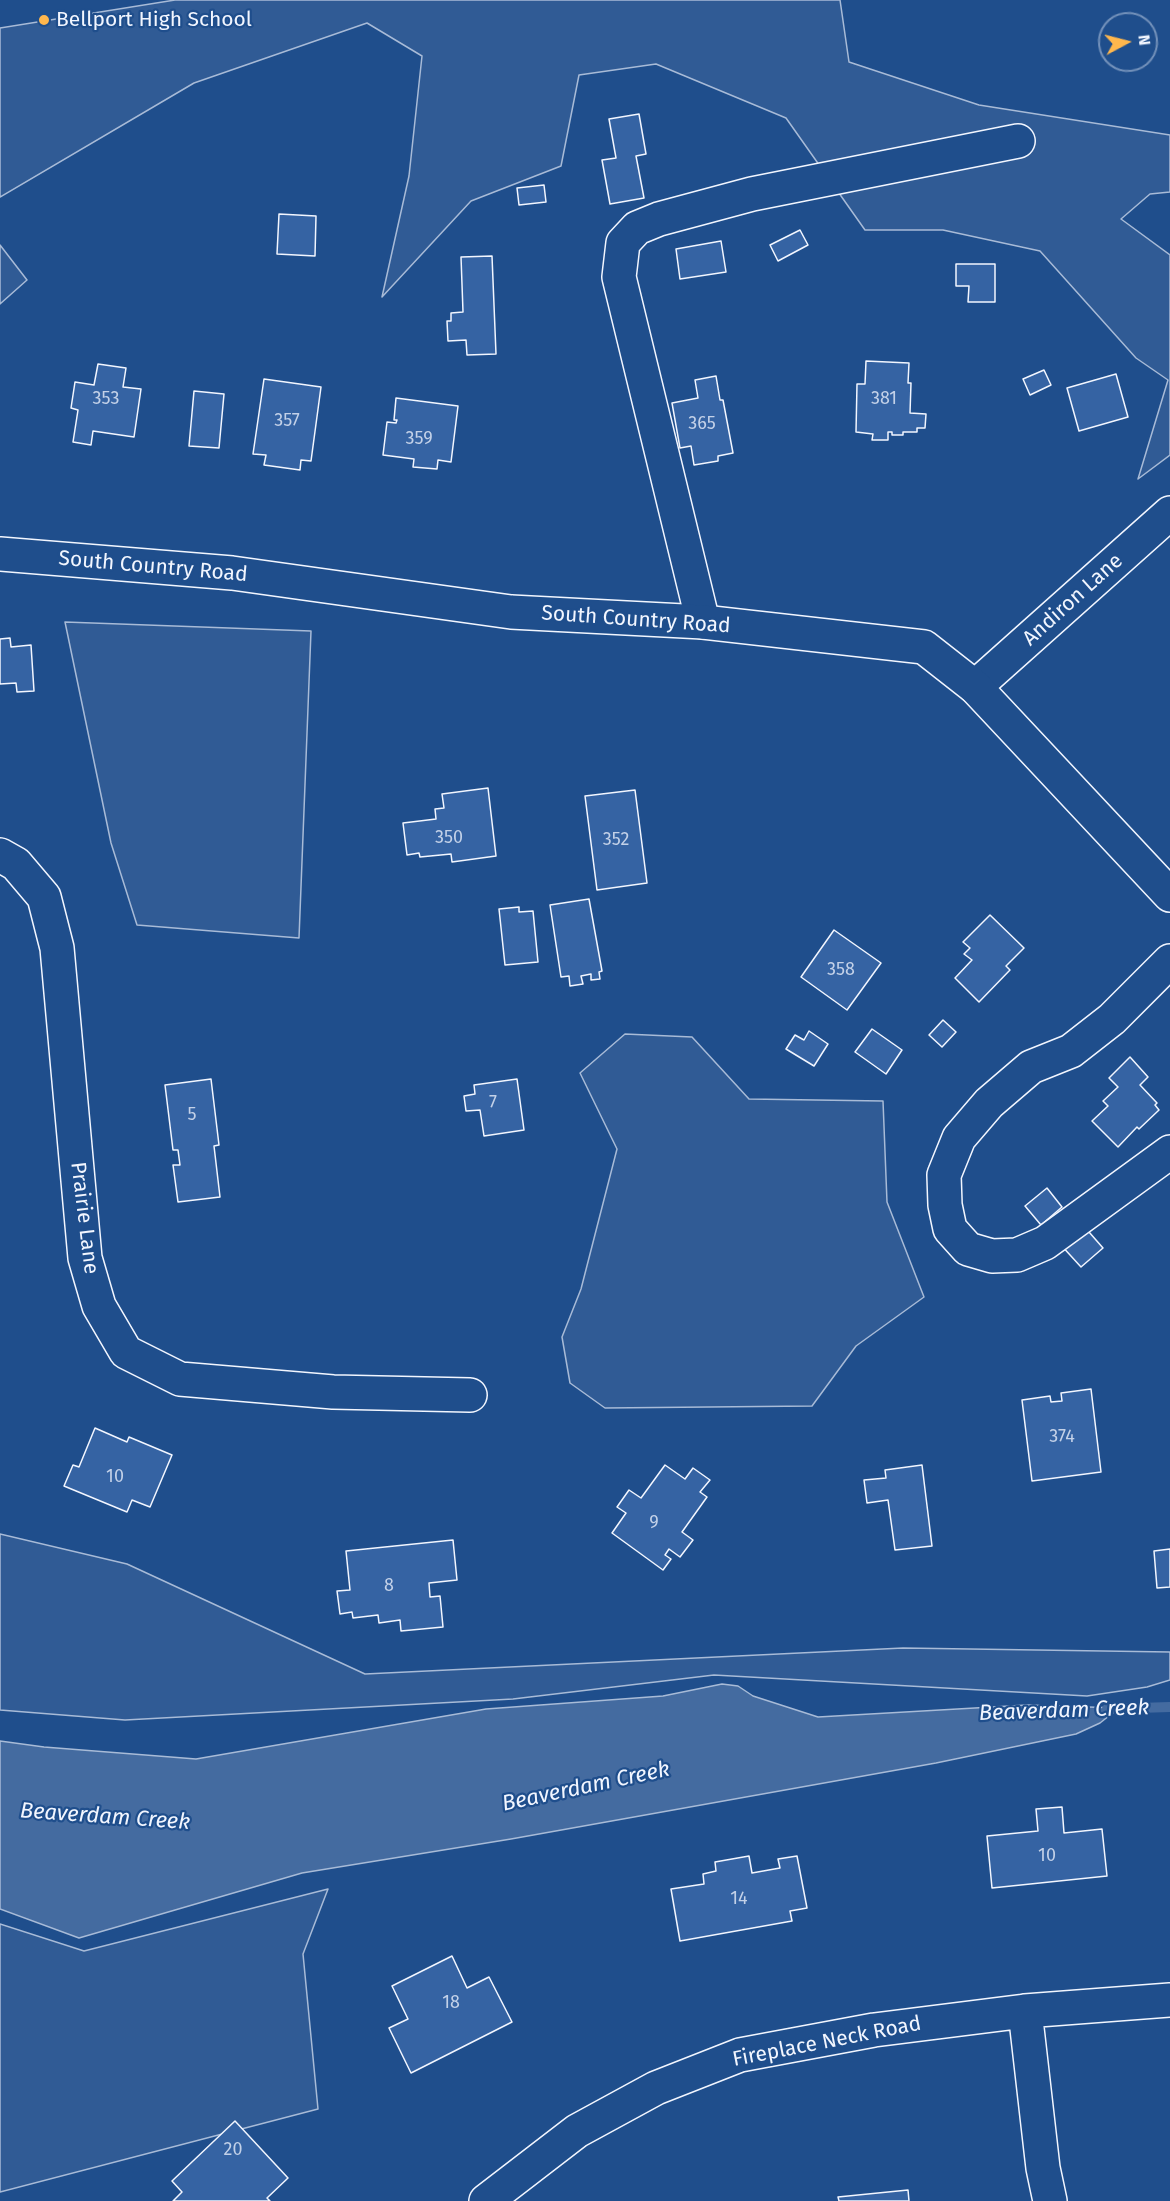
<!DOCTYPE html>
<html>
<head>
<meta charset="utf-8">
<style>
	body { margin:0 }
	#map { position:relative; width:1170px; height:2201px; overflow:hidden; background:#1f4e8c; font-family:"Fira Sans",sans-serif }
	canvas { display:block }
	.north { position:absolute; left:1098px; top:12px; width:60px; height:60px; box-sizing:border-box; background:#1f4e8c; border:2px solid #7391ba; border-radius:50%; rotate:83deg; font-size:16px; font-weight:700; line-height:24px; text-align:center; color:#f2f6ff }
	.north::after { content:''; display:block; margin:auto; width:21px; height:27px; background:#ffb74d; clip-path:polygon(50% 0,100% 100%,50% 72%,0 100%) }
</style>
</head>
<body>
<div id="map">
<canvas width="1170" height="2201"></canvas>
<div class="north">N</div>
</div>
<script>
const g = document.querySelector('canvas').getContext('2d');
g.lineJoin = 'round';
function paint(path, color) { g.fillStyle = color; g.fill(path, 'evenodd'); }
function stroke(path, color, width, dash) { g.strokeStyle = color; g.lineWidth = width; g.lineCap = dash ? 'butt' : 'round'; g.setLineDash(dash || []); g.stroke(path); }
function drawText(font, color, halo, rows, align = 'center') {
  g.font = font + ' "Fira Sans",sans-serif'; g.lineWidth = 4.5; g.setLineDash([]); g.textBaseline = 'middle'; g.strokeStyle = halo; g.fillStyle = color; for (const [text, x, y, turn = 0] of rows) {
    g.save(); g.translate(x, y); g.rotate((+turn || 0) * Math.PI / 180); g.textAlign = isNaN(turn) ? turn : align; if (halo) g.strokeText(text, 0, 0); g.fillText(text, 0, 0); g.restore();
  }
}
const built = new Path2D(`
	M 175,0 L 840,0 L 849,62 L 979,105 L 1170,135 L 1170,192 L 1150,194 L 1121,219 L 1170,255 L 1170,455 L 1138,479 L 1168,380 L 1136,358 L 1040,251 L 943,230 L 865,230 L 786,118 L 656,64 L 579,75 L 561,166 L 471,201 L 382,297 L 409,176 L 422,56 L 367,23 L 194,83 L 0,197 L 0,28 Z
	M 0,245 L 27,280 L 0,304 Z
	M 65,622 L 311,631 L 299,938 L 137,925 L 111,843 Z
	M 625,1034 L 692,1037 L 749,1099 L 883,1101 L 887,1202 L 924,1297 L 856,1346 L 812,1406 L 605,1408 L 570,1383 L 562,1337 L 581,1289 L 617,1149 L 580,1073 Z
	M 0,1534 L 127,1564 L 365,1674 L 903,1648 L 1170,1652 L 1170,1680 L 1147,1687 L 1087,1696 L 714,1675 L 513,1699 L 125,1720 L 0,1710 Z
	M 328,1889 L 303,1954 L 318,2109 L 0,2192 L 0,1924 L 84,1951 Z`);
paint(built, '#305b95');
stroke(built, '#a8bbd7', 1.5);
const water = new Path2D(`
	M 722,1684 L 738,1686 L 753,1696 L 818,1717 L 1027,1705 L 1119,1708 L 1100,1723 L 1076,1734 L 936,1763 L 511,1839 L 302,1873 L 79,1938 L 0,1909 L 0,1741 L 44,1747 L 196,1759 L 486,1709 L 663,1696 Z`);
paint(water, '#446ba0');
stroke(water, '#a8bbd7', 1.5);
stroke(new Path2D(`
	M 1107,1709 L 1170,1707`), '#446ba0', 10);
const building = new Path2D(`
	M 639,114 L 646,154 L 636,156 L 644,198 L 610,204 L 602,160 L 616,158 L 609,119 Z
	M 544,185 L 546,202 L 519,205 L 517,188 Z
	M 279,214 L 316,216 L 315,256 L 277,254 Z
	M 800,230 L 808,245 L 778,261 L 770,245 Z
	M 721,241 L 726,272 L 680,279 L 676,249 Z
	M 492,256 L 496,354 L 467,355 L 466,340 L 448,341 L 447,321 L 451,321 L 451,313 L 463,312 L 461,257 Z
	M 956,264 L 995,264 L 995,302 L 968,302 L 969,286 L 956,286 Z
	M 866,361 L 909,363 L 908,383 L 911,383 L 910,413 L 926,414 L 925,428 L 917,428 L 917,432 L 903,432 L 903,435 L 892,435 L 892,432 L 888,432 L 888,440 L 872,440 L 873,434 L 856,432 L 857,384 L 865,384 Z
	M 98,364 L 126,368 L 123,387 L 141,389 L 134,437 L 93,431 L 91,445 L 73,442 L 78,410 L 71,408 L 75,382 L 94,385 Z
	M 1044,370 L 1051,385 L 1030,395 L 1023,379 Z
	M 1116,374 L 1128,417 L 1079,431 L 1067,388 Z
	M 716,376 L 720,400 L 723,400 L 733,453 L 718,456 L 718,461 L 694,465 L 691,446 L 680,448 L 672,403 L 698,398 L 695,380 Z
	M 264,379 L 321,387 L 311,461 L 301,460 L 300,470 L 264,465 L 266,455 L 253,454 Z
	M 194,391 L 224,394 L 219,448 L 189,446 Z
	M 396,398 L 458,406 L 451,462 L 438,460 L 437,469 L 413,467 L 414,459 L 383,455 L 387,422 L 396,423 L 397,420 L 394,420 Z
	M 10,638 L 11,647 L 31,645 L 34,691 L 17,692 L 16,683 L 0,684 L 0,639 Z
	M 488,788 L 496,856 L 452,862 L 451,854 L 420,857 L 419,853 L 407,855 L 403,823 L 436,819 L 435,809 L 444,808 L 442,794 Z
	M 635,790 L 647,883 L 597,890 L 585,796 Z
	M 589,899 L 602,971 L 599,972 L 600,979 L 591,980 L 591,974 L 581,976 L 583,984 L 570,986 L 569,976 L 561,977 L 550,905 Z
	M 519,907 L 519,912 L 533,911 L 538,962 L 505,965 L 499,909 Z
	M 990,915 L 1024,948 L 1006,966 L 1010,970 L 979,1002 L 955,978 L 972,960 L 964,954 L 970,948 L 963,942 Z
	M 834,930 L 881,963 L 847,1010 L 801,977 Z
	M 943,1020 L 956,1032 L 942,1047 L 929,1035 Z
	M 872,1029 L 902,1050 L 886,1074 L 855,1052 Z
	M 809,1031 L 828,1044 L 814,1066 L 786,1049 L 795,1035 L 804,1040 Z
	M 1130,1057 L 1148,1077 L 1140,1085 L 1157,1103 L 1155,1105 L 1159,1110 L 1139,1129 L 1137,1127 L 1118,1147 L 1092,1121 L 1108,1106 L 1103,1101 L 1118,1087 L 1109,1078 Z
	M 211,1079 L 219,1145 L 214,1146 L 220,1197 L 178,1202 L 173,1165 L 180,1165 L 178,1150 L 173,1150 L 165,1085 Z
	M 517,1079 L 524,1130 L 484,1136 L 480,1110 L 466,1111 L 464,1096 L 475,1094 L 474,1085 Z
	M 1047,1188 L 1062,1207 L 1041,1225 L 1025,1206 Z
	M 1082,1224 L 1103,1248 L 1081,1267 L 1060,1244 Z
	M 1091,1389 L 1101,1472 L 1032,1481 L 1022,1400 L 1050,1396 L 1051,1402 L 1062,1401 L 1061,1393 Z
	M 95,1428 L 127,1442 L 129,1437 L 172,1455 L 150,1507 L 132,1500 L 127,1512 L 64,1486 L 73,1465 L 79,1467 Z
	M 665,1465 L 685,1479 L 693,1468 L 710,1480 L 700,1492 L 707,1497 L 682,1532 L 693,1540 L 680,1557 L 669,1549 L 665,1555 L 671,1559 L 663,1570 L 612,1533 L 626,1513 L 617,1507 L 629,1490 L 641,1498 Z
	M 922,1465 L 932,1546 L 895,1550 L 888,1500 L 867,1503 L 864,1480 L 886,1478 L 885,1470 Z
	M 453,1540 L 457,1580 L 429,1583 L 430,1597 L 440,1596 L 443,1627 L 401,1631 L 400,1620 L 379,1623 L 378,1615 L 353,1618 L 352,1612 L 340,1614 L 337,1591 L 350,1590 L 346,1551 Z
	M 1170,1549 L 1170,1587 L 1157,1588 L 1154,1551 Z
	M 1062,1807 L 1064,1833 L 1102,1829 L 1107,1876 L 992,1888 L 987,1836 L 1038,1831 L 1036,1809 Z
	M 749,1856 L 752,1873 L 780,1868 L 778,1859 L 797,1856 L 807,1908 L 790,1911 L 792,1921 L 680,1941 L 671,1889 L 704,1884 L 703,1874 L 716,1871 L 715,1862 Z
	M 452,1956 L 467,1988 L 489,1977 L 512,2022 L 411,2073 L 389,2028 L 408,2019 L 392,1986 Z
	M 235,2121 L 288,2178 L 267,2198 L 270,2201 L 173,2201 L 182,2192 L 172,2181 Z
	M 908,2190 L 909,2201 L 839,2201 L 838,2197 Z`);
paint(building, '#3563a3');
stroke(building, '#f2f6ff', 1.5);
const minor = new Path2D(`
	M 703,622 L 619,277 L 623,243 L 637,228 L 659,219 L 752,194 L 1018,141
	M 975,687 L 1170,513
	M 0,855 L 16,864 L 44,897 L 57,948 L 85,1258 L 99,1306 L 126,1352 L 180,1379 L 333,1392 L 470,1395
	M 1170,961 L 1112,1019 L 1071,1051 L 1031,1067 L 989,1103 L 959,1138 L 944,1175 L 945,1205 L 950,1229 L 968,1249 L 992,1256 L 1017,1255 L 1045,1243 L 1170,1152
	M 1025,2011 L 1043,2168 L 1050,2201
	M 486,2201 L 577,2131 L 656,2088 L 740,2055 L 874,2030 L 1025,2011 L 1170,2000`);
const major = new Path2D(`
	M 0,554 L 232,573 L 511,612 L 703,622 L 924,647 L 975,687 L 1170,895`);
stroke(minor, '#f2f6ff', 36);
stroke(major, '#f2f6ff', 36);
stroke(minor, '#1f4e8c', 33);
stroke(major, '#1f4e8c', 33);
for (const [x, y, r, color] of [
	[44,20,6,"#ffb74d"]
]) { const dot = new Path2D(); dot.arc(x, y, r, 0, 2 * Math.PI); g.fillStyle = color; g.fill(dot); stroke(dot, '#1f4e8c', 2); }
drawText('18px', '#c3d1e8', null, [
	["353",106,399],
	["381",884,399],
	["357",287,421],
	["365",702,424],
	["359",419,439],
	["350",449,838],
	["352",616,840],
	["358",841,970],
	["7",493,1103],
	["5",192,1115],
	["374",1062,1437],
	["10",115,1477],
	["9",654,1523],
	["8",389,1586],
	["10",1047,1856],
	["14",739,1899],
	["18",451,2003],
	["20",233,2150]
]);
drawText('21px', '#f2f6ff', '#1f4e8c', [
	["Bellport High School",56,20]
], 'left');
drawText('21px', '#f2f6ff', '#1f4e8c', [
	["South Country Road",153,567,5],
	["Andiron Lane",1073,600,-42],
	["South Country Road",636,620,4],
	["Prairie Lane",84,1218,83],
	["Fireplace Neck Road",827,2042,-11]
]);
drawText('italic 22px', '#f2f6ff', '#1f4e8c', [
	["Beaverdam Creek",1064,1711,-2],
	["Beaverdam Creek",586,1787,-12],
	["Beaverdam Creek",105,1817,4]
]);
</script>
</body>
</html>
